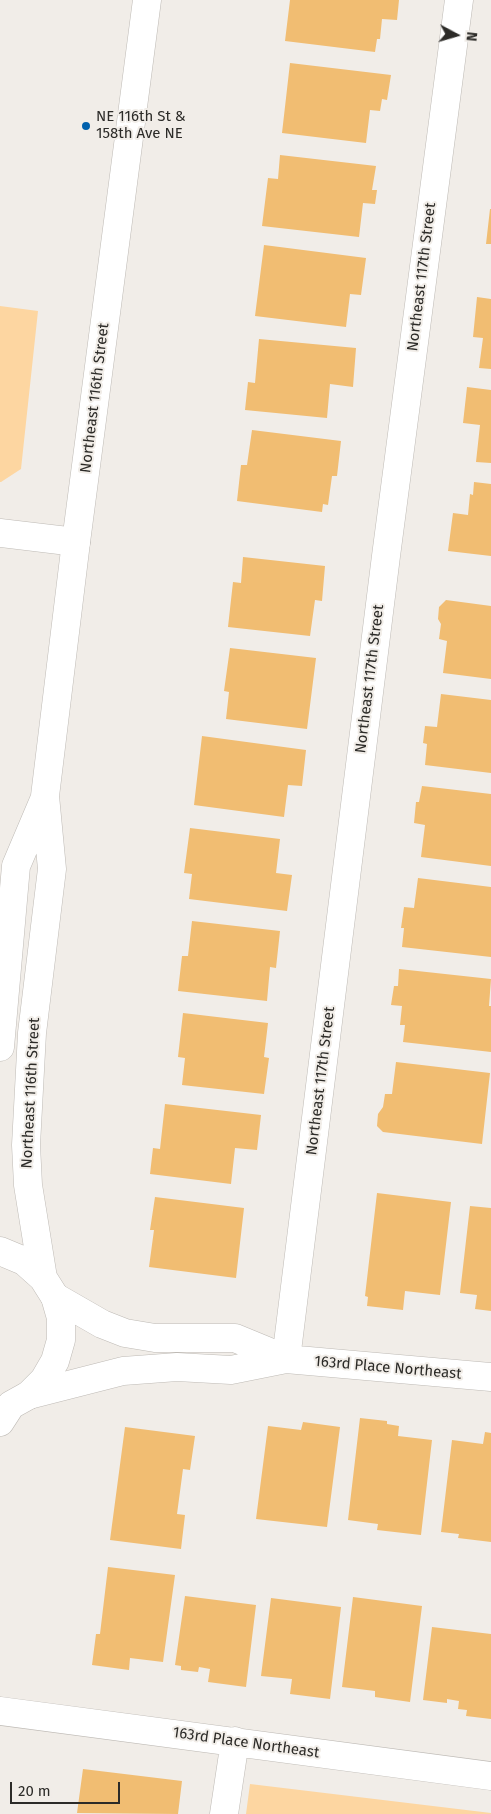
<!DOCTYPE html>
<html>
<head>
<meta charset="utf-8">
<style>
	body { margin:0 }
	#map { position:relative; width:491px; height:1814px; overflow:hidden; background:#f1ede8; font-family:"Fira Sans",sans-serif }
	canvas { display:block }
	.north { position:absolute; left:431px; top:10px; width:50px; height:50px; -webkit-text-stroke:4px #f1ede8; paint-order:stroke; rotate:96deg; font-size:14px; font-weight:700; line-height:20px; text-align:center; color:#2c2b28 }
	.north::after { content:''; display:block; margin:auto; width:18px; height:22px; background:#2c2b28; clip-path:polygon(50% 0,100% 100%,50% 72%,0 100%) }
	.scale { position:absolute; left:10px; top:1782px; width:110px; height:22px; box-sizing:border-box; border:2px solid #2c2b28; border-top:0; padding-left:6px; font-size:15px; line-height:18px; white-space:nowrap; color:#2c2b28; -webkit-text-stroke:4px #f1ede8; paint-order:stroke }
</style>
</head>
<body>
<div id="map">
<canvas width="491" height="1814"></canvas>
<div class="north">N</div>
<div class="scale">20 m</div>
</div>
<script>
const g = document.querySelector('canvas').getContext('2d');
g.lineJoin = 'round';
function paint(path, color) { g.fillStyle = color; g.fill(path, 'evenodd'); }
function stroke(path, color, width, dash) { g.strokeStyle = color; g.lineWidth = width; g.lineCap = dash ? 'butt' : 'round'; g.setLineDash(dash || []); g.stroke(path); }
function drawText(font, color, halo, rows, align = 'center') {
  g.font = font + ' "Fira Sans",sans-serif'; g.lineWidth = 4; g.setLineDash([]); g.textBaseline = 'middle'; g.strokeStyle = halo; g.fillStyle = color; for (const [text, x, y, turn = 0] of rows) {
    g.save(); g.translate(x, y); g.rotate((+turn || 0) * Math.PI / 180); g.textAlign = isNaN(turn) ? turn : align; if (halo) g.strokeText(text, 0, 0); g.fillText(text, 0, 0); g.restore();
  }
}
paint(new Path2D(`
	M 0,306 L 38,311 L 21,469 L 1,482 L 0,482 Z
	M 250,1784 L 491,1813 L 491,1814 L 246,1814 Z`), '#fdd6a1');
paint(new Path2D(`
	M 290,0 L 399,0 L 397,20 L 382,19 L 380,39 L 377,39 L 375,52 L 285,41 Z
	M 290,63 L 391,75 L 387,100 L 382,99 L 380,111 L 370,110 L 366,143 L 282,133 Z
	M 280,155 L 376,166 L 372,190 L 377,190 L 375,204 L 363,203 L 359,237 L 262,226 L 268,178 L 278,179 Z
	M 490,209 L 491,209 L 491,244 L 486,244 Z
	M 264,245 L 366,258 L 361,295 L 350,294 L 346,327 L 255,316 Z
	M 477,297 L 491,299 L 491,369 L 479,368 L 483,338 L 473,337 Z
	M 259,339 L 356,348 L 353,387 L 330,384 L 327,418 L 245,410 L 248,382 L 255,383 Z
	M 467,387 L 491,390 L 491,463 L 476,462 L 480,425 L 463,423 Z
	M 252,430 L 341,441 L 337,476 L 332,476 L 328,505 L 323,504 L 322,512 L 237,501 L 241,465 L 247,465 Z
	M 474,482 L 491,484 L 491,556 L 448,551 L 453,513 L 468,515 L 470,494 L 473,495 Z
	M 243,557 L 325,566 L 322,601 L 315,600 L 310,636 L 228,627 L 233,582 L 241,583 Z
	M 446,600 L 491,606 L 491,679 L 443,673 L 447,641 L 439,639 L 441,624 L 438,619 L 439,607 Z
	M 230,648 L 316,658 L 307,729 L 226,719 L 229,692 L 224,691 Z
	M 441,694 L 491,700 L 491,773 L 425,765 L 427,744 L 423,743 L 425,726 L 437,727 Z
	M 202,736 L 306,750 L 302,786 L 288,785 L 284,817 L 194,805 Z
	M 422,786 L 491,794 L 491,866 L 421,857 L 425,825 L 414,823 L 416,802 L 419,802 Z
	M 190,828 L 280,839 L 276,873 L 292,875 L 287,911 L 189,899 L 192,874 L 184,873 Z
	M 418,878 L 491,887 L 491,957 L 402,947 L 404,928 L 401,928 L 404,907 L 414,908 Z
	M 192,921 L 280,931 L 276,968 L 270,967 L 267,1001 L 178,991 L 182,956 L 188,956 Z
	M 399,969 L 491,979 L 489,1006 L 491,1006 L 491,1052 L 403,1042 L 405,1025 L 400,1025 L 402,1006 L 391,1005 L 394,986 L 398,986 Z
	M 183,1013 L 268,1023 L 264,1057 L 269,1058 L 264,1094 L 182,1085 L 185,1058 L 178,1057 Z
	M 396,1062 L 490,1073 L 482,1144 L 383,1132 L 377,1126 L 378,1114 L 383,1107 L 385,1094 L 392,1094 Z
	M 165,1104 L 261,1115 L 257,1150 L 235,1148 L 231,1184 L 150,1174 L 153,1148 L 160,1149 Z
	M 377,1193 L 451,1202 L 440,1295 L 405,1291 L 403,1310 L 367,1306 L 368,1297 L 365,1296 Z
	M 155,1197 L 244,1208 L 236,1278 L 149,1267 L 154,1230 L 150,1230 Z
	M 470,1206 L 491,1208 L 491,1311 L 475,1309 L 477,1295 L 460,1293 Z
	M 360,1418 L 387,1421 L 387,1424 L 399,1426 L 398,1436 L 432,1440 L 421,1535 L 377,1530 L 378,1524 L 348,1520 Z
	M 303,1422 L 340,1427 L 327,1527 L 256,1519 L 268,1426 L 301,1430 Z
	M 125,1427 L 195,1436 L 190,1470 L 183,1469 L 177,1514 L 185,1515 L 181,1549 L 110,1540 Z
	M 485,1432 L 491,1433 L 491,1542 L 458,1538 L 459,1534 L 441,1532 L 452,1440 L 483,1444 Z
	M 108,1567 L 175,1575 L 163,1662 L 130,1658 L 129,1670 L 92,1665 L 96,1634 L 100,1634 Z
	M 185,1596 L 256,1605 L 246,1687 L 208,1682 L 210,1669 L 199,1667 L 198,1672 L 181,1670 L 181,1666 L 175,1665 Z
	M 353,1597 L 422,1606 L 410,1702 L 375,1697 L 375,1691 L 342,1687 Z
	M 271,1598 L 341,1607 L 330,1699 L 290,1694 L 292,1679 L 261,1676 Z
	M 432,1627 L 491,1634 L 491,1719 L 466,1716 L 467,1710 L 458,1709 L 459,1701 L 447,1699 L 447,1703 L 423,1700 Z
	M 83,1769 L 182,1781 L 178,1814 L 77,1813 Z`), '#f1bd72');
const minor = new Path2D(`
	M 0,533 L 76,542
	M 55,1297 L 102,1324 L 125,1333 L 155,1338 L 235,1338 L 286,1359 L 491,1377
	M 286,1359 L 386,556 L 459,0
	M 29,1395 L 123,1371 L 177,1367 L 231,1370 L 286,1359
	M 0,1711 L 491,1776
	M 224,1814 L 235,1741`);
const tertiary = new Path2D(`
	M 0,1047 L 16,866 L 44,800
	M 0,1251 L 24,1261 L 43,1278
	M 0,1422 L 11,1405 L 29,1395 L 44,1380 L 55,1361 L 61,1340 L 61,1318 L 55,1297 L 43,1278 L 28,1185 L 26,1145 L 32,1033 L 52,869 L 45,796 L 76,542 L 147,0`);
stroke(minor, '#bebab5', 29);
stroke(tertiary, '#bebab5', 29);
stroke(minor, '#fff', 28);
stroke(tertiary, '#fff', 28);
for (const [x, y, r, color] of [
	[86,126,5,"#0060ac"]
]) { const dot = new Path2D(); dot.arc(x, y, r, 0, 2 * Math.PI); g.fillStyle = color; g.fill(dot); stroke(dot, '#f1ede8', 2); }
drawText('15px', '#2c2b28', '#f1ede8', [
	["NE 116th St &",96,117],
	["158th Ave NE",96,134]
], 'left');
drawText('15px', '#2c2b28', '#f1ede8', [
	["Northeast 117th Street",422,277,-83],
	["Northeast 116th Street",95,398,-83],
	["Northeast 117th Street",370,679,-83],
	["Northeast 117th Street",321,1081,-83],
	["Northeast 116th Street",31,1093,-87],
	["163rd Place Northeast",388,1368,5],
	["163rd Place Northeast",246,1743,8]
]);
</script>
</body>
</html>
